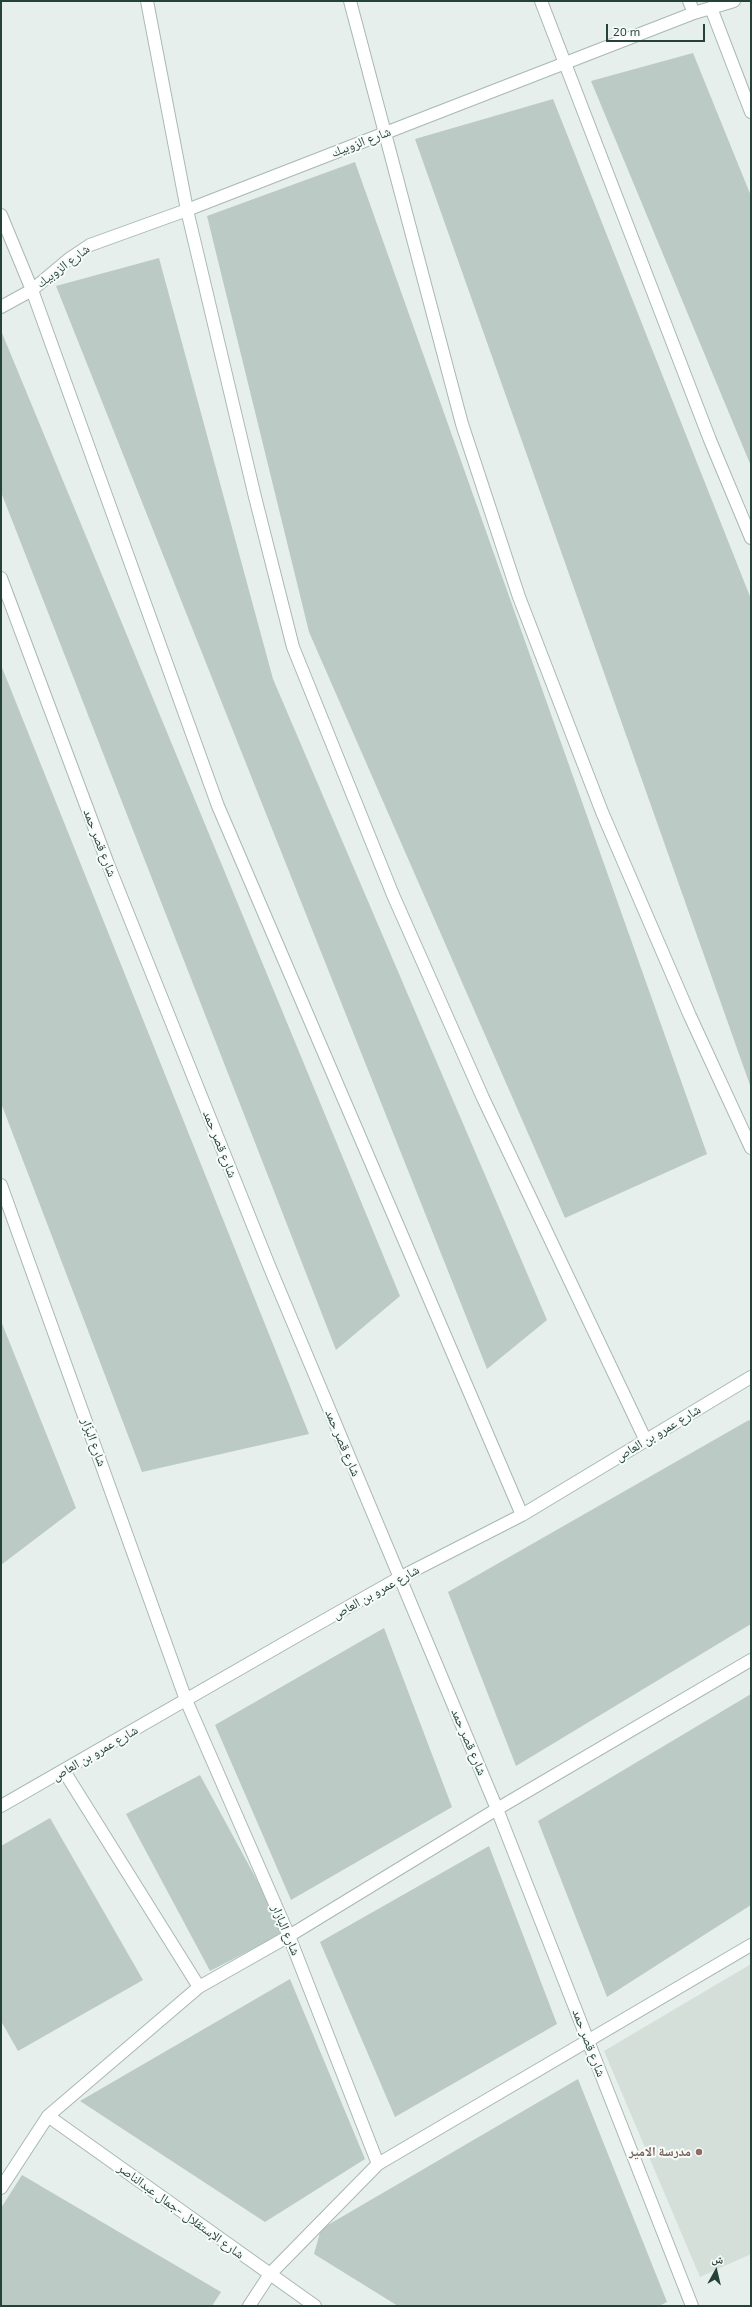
<!DOCTYPE html>
<html>
<head>
<meta charset="utf-8">
<style>
	body { margin:0 }
	#map { position:relative; width:752px; height:2307px; overflow:hidden; background:#e6efeb; font-family:"Exo 2","Noto Naskh Arabic",sans-serif }
	canvas { display:block }
	.frame { position:absolute; inset:0; border:2px solid #24423a; pointer-events:none }
	.north { position:absolute; left:696px; top:2251px; width:40px; height:40px; -webkit-text-stroke:3px #f7fbf9; paint-order:stroke; rotate:8deg; font-size:11px; font-weight:700; line-height:16px; text-align:center; color:#24423a }
	.north::after { content:''; display:block; margin:auto; width:14px; height:18px; background:#24423a; clip-path:polygon(50% 0,100% 100%,50% 72%,0 100%) }
	.scale { position:absolute; left:606px; top:24px; width:99px; height:18px; box-sizing:border-box; border:2px solid #24423a; border-top:0; padding-left:5px; font-size:12px; line-height:14px; white-space:nowrap; color:#24423a; -webkit-text-stroke:3px #f7fbf9; paint-order:stroke }
</style>
</head>
<body>
<div id="map">
<canvas width="752" height="2307"></canvas>
<div class="frame"></div>
<div class="north">ش</div>
<div class="scale">20 m</div>
</div>
<script>
const g = document.querySelector('canvas').getContext('2d');
g.lineJoin = 'round';
function paint(path, color) { g.fillStyle = color; g.fill(path, 'evenodd'); }
function stroke(path, color, width, dash) { g.strokeStyle = color; g.lineWidth = width; g.lineCap = dash ? 'butt' : 'round'; g.setLineDash(dash || []); g.stroke(path); }
function drawText(font, color, halo, rows, align = 'center') {
  g.font = font + ' "Exo 2","Noto Naskh Arabic",sans-serif'; g.lineWidth = 4; g.setLineDash([]); g.textBaseline = 'middle'; g.strokeStyle = halo; g.fillStyle = color; for (const [text, x, y, turn = 0] of rows) {
    g.save(); g.translate(x, y); g.rotate((+turn || 0) * Math.PI / 180); g.textAlign = isNaN(turn) ? turn : align; if (halo) g.strokeText(text, 0, 0); g.fillText(text, 0, 0); g.restore();
  }
}
paint(new Path2D(`
	M 751,1964 L 751,2254 L 700,2277 L 604,2051 Z`), '#d4dfda');
paint(new Path2D(`
	M 693,53 L 751,196 L 751,466 L 591,81 Z
	M 553,99 L 751,599 L 751,1088 L 415,139 Z
	M 355,162 L 707,1154 L 565,1218 L 309,632 L 207,216 Z
	M 159,258 L 273,679 L 547,1320 L 487,1369 L 56,286 Z
	M 1,333 L 2,333 L 400,1296 L 336,1350 L 1,492 Z
	M 1,665 L 309,1434 L 142,1472 L 1,1103 Z
	M 1,1321 L 76,1508 L 1,1565 Z
	M 749,1420 L 751,1423 L 751,1624 L 516,1766 L 448,1592 Z
	M 384,1628 L 452,1807 L 291,1900 L 215,1725 Z
	M 751,1694 L 751,1905 L 607,1997 L 538,1821 Z
	M 200,1775 L 285,1932 L 210,1971 L 126,1814 Z
	M 50,1818 L 143,1980 L 18,2051 L 1,2021 L 1,1846 Z
	M 489,1846 L 557,2024 L 395,2117 L 320,1942 Z
	M 290,1979 L 365,2159 L 265,2222 L 80,2101 Z
	M 578,2079 L 667,2302 L 659,2306 L 398,2306 L 314,2254 L 321,2229 Z
	M 22,2175 L 221,2292 L 212,2306 L 1,2306 L 1,2208 Z`), '#bbcac4');
const minor = new Path2D(`
	M 147,1 L 187,210 L 255,497 L 293,647 L 393,895 L 483,1098 L 646,1441
	M 350,1 L 462,424 L 519,597 L 602,812 L 690,1016 L 751,1148
	M 541,1 L 710,440 L 751,538
	M 689,1 L 694,13
	M 711,8 L 751,112
	M 1,215 L 32,290 L 218,806 L 522,1515
	M 1,307 L 32,290 L 69,259 L 90,245 L 187,210 L 694,13 L 734,1
	M 1,578 L 108,864 L 270,1268 L 497,1809 L 692,2306
	M 1,1185 L 186,1700 L 289,1936 L 378,2164
	M 64,1771 L 199,1987
	M 1,1806 L 295,1637 L 399,1578 L 522,1515 L 751,1377
	M 48,2116 L 315,2306
	M 1,2188 L 48,2116 L 199,1987 L 289,1936 L 497,1809 L 751,1660
	M 249,2306 L 270,2274 L 378,2164 L 751,1945`);
stroke(minor, '#a8b8b2', 14);
stroke(minor, '#fff', 12);
for (const [x, y, r, color] of [
	[699,2152,4,"#8d6e63"]
]) { const dot = new Path2D(); dot.arc(x, y, r, 0, 2 * Math.PI); g.fillStyle = color; g.fill(dot); stroke(dot, '#f7fbf9', 1.5); }
drawText('13px', '#24423a', '#f7fbf9', [
	["شارع الزوبيك",361,142,-21],
	["شارع الزوبيك",63,266,-37],
	["شارع قصر حمد",100,843,69],
	["شارع قصر حمد",220,1144,68],
	["شارع عمرو بن العاص",658,1433,-31],
	["شارع البزّار",94,1442,70],
	["شارع قصر حمد",343,1443,67],
	["شارع عمرو بن العاص",376,1592,-29],
	["شارع قصر حمد",469,1742,67],
	["شارع عمرو بن العاص",95,1753,-30],
	["شارع البازار",286,1930,67],
	["شارع قصر حمد",589,2043,69],
	["شارع الإستقلال -جمال عبدالناصر",181,2211,36]
]);
drawText('bold 13px', '#785e54', '#f7fbf9', [
	["مدرسة الامير",691,2152]
], 'right');
</script>
</body>
</html>
